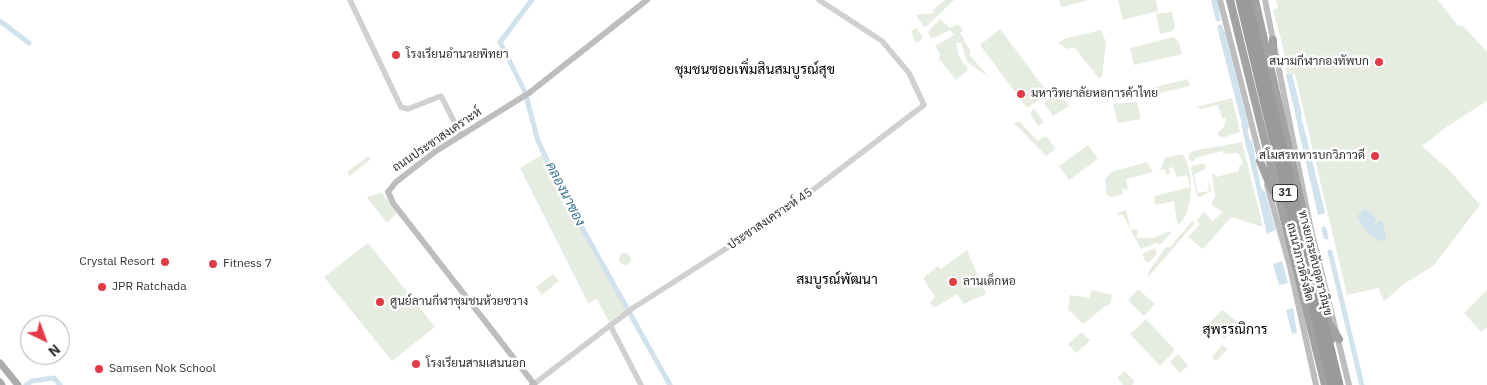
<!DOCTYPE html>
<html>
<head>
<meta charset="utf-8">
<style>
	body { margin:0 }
	#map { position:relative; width:1487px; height:385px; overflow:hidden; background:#fff; font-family:"IBM Plex Sans",sans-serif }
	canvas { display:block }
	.north { position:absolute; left:20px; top:315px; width:50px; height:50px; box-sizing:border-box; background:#fff; border:1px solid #adadad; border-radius:50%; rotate:138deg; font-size:14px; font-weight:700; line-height:20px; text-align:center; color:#333 }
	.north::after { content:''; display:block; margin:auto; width:18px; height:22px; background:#e63946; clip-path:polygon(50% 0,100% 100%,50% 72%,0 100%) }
</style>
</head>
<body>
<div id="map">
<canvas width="1487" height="385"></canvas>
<div class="north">N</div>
</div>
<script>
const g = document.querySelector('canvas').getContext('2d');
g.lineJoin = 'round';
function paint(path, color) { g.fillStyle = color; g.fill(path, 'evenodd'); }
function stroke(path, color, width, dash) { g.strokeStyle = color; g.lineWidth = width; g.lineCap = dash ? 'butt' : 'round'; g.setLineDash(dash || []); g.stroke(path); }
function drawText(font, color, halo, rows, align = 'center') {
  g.font = font + ' "IBM Plex Sans",Sarabun,sans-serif'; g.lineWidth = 5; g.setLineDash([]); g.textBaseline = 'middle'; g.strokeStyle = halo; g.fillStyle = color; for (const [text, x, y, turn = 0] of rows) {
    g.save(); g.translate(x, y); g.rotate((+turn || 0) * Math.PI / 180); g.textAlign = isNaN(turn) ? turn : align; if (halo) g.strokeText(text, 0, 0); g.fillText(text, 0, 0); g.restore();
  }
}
paint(new Path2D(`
	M 945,0 L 954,0 L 926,27 L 923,26 L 916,15 L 934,13 L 932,11 Z
	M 1059,0 L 1086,0 L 1086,1 L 1061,7 Z
	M 1118,0 L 1156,0 L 1158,11 L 1123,20 Z
	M 1276,0 L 1438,0 L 1458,26 L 1463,26 L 1487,52 L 1487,101 L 1448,126 L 1422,146 L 1451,172 L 1480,205 L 1434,265 L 1404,284 L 1384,301 L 1378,288 L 1347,295 L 1295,74 L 1287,75 L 1283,47 L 1273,10 L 1278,8 Z
	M 1172,12 L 1175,27 L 1172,31 L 1160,34 L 1156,14 Z
	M 940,19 L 950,28 L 958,24 L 963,30 L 960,33 L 971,52 L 969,54 L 989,77 L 967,62 L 961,43 L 956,43 L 959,56 L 968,70 L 956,80 L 939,59 L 940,54 L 935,46 L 954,35 L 950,30 L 931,39 L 928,32 Z
	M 917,28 L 923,38 L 916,43 L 911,31 Z
	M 1000,29 L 1048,93 L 1027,108 L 980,45 Z
	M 1101,30 L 1106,42 L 1102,76 L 1099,78 L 1074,47 L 1068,49 L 1058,43 L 1067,38 Z
	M 1173,37 L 1179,42 L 1182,54 L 1134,65 L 1130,48 Z
	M 1188,79 L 1190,86 L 1145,96 L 1143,90 Z
	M 1058,91 L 1069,106 L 1053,116 L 1044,103 Z
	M 1232,98 L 1240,132 L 1222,138 L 1217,134 L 1224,127 L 1226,118 L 1222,119 L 1218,105 L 1201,109 L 1196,107 Z
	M 1137,102 L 1141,119 L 1118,123 L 1113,104 Z
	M 1034,109 L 1044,122 L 1038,126 L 1030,113 Z
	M 1019,121 L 1038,141 L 1046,136 L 1056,149 L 1046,156 L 1014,123 Z
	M 1242,142 L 1263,227 L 1231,217 L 1203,249 L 1188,237 L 1200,224 L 1196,221 L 1204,212 L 1213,221 L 1222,212 L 1211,204 L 1215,196 L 1212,174 L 1214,173 L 1216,177 L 1239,171 L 1239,167 L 1243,163 L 1238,153 L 1224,154 L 1222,151 L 1195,158 L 1193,162 L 1189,160 L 1189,154 L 1193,151 Z
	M 1088,145 L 1098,159 L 1069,180 L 1059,166 Z
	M 1182,154 C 1195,168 1194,212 1179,224 L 1177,223 L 1174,201 L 1155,205 L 1154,196 L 1190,187 L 1187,175 L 1177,177 L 1173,167 L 1169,168 L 1170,174 L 1166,175 L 1165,169 L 1160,170 L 1165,158 Z
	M 542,155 L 588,244 L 626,310 L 609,322 L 597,299 L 588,303 L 520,168 Z
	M 368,156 L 371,159 L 350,176 L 347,172 Z
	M 1147,162 L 1153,172 L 1126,179 L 1128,190 L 1122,189 L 1123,194 L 1111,197 L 1107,195 L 1105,180 L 1111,172 Z
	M 1204,163 L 1206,169 L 1194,174 L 1198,193 L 1209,191 L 1208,179 L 1211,191 L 1200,197 L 1197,195 L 1191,169 L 1192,166 Z
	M 380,193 L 383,194 L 397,213 L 387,223 L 367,197 Z
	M 1126,210 L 1131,230 L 1138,229 L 1137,238 L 1153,238 L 1169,231 L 1171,233 L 1161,244 L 1156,243 L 1141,249 L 1123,215 L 1117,215 L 1119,212 Z
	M 1192,221 L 1195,223 L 1148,277 L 1149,271 L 1166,247 L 1170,247 Z
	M 368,243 L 435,327 L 392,361 L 324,277 Z
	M 1155,248 L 1157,254 L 1150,262 L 1146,262 L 1142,254 Z
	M 967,250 L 986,294 L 964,304 L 957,294 L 934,308 L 930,302 L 935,297 L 923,278 L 938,266 L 941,269 Z
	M619 259a6 6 0 1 1 12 0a6 6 0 1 1-12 0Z
	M 553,274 L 559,281 L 542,295 L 536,287 Z
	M 1138,289 L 1155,304 L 1144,316 L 1128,300 Z
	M 1092,290 L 1112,295 L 1110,304 C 1100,308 1093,318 1083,324 L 1068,309 L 1070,295 L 1089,298 Z
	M 1487,290 L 1487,327 L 1481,332 L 1464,313 Z
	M 1221,311 L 1224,311 L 1242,326 L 1236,334 L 1231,330 L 1225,339 L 1208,325 Z
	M 1146,319 L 1175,350 L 1160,366 L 1130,334 Z
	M 1082,332 L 1090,341 L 1076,353 L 1068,344 Z
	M 1222,345 L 1228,349 L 1216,361 L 1212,357 Z
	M 1178,354 L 1188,366 L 1180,373 L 1170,362 Z
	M 1125,371 L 1135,382 L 1132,385 L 1123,385 L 1117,378 Z`), '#e6ecdf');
paint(new Path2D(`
	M 1211,0 L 1217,0 L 1220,16 L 1215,17 Z
	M 1224,29 L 1249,128 L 1244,132 L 1221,43 L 1219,31 Z
	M 1292,74 L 1302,115 L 1296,117 L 1286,75 Z
	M 1303,123 L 1325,213 L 1318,215 L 1297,124 Z
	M 1249,139 L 1252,141 L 1261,188 L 1265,192 L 1276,230 L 1267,234 L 1246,144 L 1249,143 Z
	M 1365,208 L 1377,220 L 1372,227 L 1381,220 L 1383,223 L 1386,239 L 1383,241 C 1372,241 1359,225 1358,215 Z
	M 1282,261 L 1288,283 L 1279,285 L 1273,264 Z
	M 1293,308 L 1297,333 L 1292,334 L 1286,310 Z`), '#cfe2ee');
stroke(new Path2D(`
	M 532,0 L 500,42 L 525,92 L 538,141 L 567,201 L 670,385
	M 1214,0 L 1218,19
	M 0,21 L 29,43
	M 1220,27 L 1222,37
	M 1297,110 L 1301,128
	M 1244,125 L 1249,149
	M 1324,229 L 1326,237
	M 1330,252 L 1362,385
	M 26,385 L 32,381 L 54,378 L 60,385`), '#cfe2ee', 5);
stroke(new Path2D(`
	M 350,0 L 401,107 L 408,109 L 441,96 L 461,135
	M 610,325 L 641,385
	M 534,384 L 633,308 L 788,209 L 924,105 L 909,73 L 882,41 L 819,0`), '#d0d0d0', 5.5);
stroke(new Path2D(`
	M 1220,0 L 1262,165
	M 1265,0 L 1310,225 L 1349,385
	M 1267,185 L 1290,267 L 1316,385
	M 532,385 L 534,384 L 393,203 L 388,192 L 396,182 L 436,151 L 529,93 L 647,0`), '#bdbdbd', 6);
stroke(new Path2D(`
	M 0,363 L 18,385
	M 0,382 L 2,385`), '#ababab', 7);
stroke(new Path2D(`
	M 1230,0 L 1325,385
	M 1255,0 L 1332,339
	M 1273,40 L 1273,63
	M 1260,161 L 1272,190
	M 1331,326 L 1339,339`), '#a2a2a2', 8);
stroke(new Path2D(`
	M 1240,0 L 1332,385`), '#9a9a9a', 9);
stroke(new Path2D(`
	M 1247,0 L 1339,385`), '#9a9a9a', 9);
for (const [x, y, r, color] of [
	[396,55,5,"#e63946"],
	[1379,62,5,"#e63946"],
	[1021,94,5,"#e63946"],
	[1375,156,5,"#e63946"],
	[165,262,5,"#e63946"],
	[213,264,5,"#e63946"],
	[953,282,5,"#e63946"],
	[102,287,5,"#e63946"],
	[380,302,5,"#e63946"],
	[416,364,5,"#e63946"],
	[99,369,5,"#e63946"]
]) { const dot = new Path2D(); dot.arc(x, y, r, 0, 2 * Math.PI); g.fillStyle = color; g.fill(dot); stroke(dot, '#fff', 2); }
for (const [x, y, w] of [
	[1285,193,25]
]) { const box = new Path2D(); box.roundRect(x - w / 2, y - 8.5, w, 17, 4); g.fillStyle = '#fff'; g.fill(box); stroke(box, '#333', 1); }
drawText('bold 11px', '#333', null, [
	["31",1285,193]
]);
drawText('12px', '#333', '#fff', [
	["โรงเรียนอำนวยพิทยา",406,55],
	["สนามกีฬากองทัพบก",1369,62,"right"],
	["มหาวิทยาลัยหอการค้าไทย",1031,94],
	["สโมสรทหารบกวิภาวดี",1365,156,"right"],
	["Crystal Resort",155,262,"right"],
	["Fitness 7",223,264],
	["ลานเด็กหอ",963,282],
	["JPR Ratchada",112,287],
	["ศูนย์ลานกีฬาชุมชนห้วยขวาง",390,302],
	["โรงเรียนสามเสนนอก",426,364],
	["Samsen Nok School",109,369]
], 'left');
drawText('12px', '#333', '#fff', [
	["ถนนประชาสงเคราะห์",437,140,-34],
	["ประชาสงเคราะห์ 45",770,219,-34],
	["ถนนวิภาวดีรังสิต",1300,262,76],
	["ทางยกระดับอุตราภิมุข",1315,263,76]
]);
drawText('14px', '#000', '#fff', [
	["ชุมชนซอยเพิ่มสินสมบูรณ์สุข",755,70],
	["สมบูรณ์พัฒนา",837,280],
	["สุพรรณิการ",1235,330]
]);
drawText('italic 14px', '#3f7597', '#fff', [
	["คลองนาซอง",565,194,63]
]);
</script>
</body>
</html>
